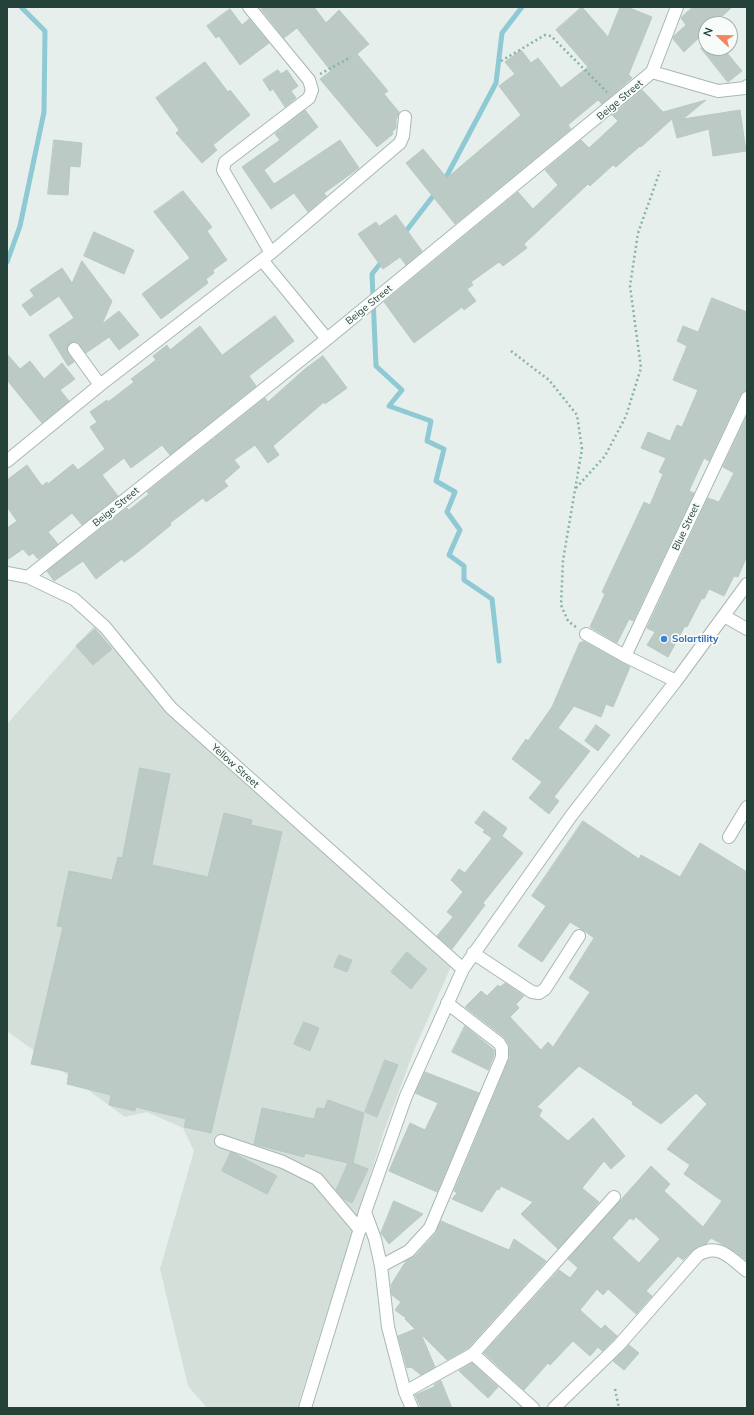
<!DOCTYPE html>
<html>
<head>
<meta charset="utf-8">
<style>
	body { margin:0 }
	#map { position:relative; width:754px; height:1415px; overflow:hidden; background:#e6efeb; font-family:Mulish,sans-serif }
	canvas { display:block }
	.frame { position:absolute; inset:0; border:8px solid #24423a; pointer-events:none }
	.north { position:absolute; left:698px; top:16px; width:40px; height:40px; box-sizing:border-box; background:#f7fbf9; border:1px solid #a3b1ad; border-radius:50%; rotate:292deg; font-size:11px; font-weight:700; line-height:16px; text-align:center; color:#24423a }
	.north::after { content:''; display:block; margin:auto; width:14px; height:18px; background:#f4845f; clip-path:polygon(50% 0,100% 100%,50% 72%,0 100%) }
</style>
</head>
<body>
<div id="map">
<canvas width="754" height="1415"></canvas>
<div class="frame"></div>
<div class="north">N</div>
</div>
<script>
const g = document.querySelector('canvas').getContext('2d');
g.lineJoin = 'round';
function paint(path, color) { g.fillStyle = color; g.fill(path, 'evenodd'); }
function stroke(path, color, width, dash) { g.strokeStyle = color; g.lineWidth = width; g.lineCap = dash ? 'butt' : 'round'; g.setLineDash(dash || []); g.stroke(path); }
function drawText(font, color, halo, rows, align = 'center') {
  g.font = font + ' Mulish,sans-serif'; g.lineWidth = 3.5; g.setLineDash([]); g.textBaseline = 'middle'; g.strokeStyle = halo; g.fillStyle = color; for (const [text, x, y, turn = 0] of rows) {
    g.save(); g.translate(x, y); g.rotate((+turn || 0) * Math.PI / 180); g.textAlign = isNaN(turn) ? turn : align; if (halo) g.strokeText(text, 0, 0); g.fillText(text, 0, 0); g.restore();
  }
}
paint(new Path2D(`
	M 94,626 L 166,710 L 453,962 L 415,1048 L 384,1131 L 297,1408 L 207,1408 L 188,1386 L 160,1269 L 194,1151 L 183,1128 L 147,1112 L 125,1117 L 7,1031 L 7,724 Z`), '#d4dfda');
stroke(new Path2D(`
	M 443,183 L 496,83 L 502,33 L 522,7
	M 403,235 L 437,191
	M 383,260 L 372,274 L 376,366 L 402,390 L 389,406 L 431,421 L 427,441 L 444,449 L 436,481 L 455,492 L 447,512 L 460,530 L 449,555 L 464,566 L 464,580 L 492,599 L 499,661
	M 7,262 L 20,226 L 44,112 L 45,31 L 21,7`), '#8ec9d4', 5);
const building = new Path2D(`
	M 263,7 L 314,7 L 326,23 L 339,10 L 369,44 L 357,54 L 388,91 L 384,94 L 399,112 L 396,120 L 396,128 L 392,132 L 393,134 L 377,147 L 320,79 L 331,71 L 297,28 L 284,38 L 261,9 Z
	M 582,7 L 608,37 L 620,7 L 627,7 L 652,17 L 628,76 L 629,75 L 632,78 L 602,104 L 598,100 L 569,124 L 568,125 L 571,129 L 455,224 L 406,163 L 423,149 L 447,178 L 521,115 L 499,86 L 515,74 L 505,62 L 521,50 L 531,63 L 538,58 L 561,88 L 588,67 L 556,30 Z
	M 693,7 L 732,7 L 714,24 L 706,24 L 706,31 L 684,52 L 673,39 L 674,36 L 686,25 L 681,18 Z
	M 230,9 L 242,25 L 249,19 L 269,43 L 240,65 L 219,36 L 216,38 L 207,26 Z
	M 701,48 L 723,48 L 742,71 L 728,82 Z
	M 205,62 L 228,92 L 230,90 L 250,115 L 213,145 L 217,150 L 202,163 L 176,133 L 179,130 L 156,98 Z
	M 278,70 L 281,74 L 287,70 L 298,86 L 291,91 L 296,98 L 285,107 L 273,89 L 270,91 L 263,80 Z
	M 642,90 L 663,112 L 706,100 L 683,119 L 740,110 L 746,151 L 713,156 L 709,129 L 677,138 L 672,119 L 641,147 L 640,146 L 616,167 L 613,165 L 590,186 L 588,184 L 524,244 L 527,248 L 503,266 L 499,262 L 471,282 L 473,285 L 467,289 L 476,301 L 464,310 L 462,307 L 414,343 L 384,302 L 518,192 L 533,209 L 558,185 L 545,170 L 581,140 L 589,148 L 618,121 L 612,115 Z
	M 305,110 L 318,127 L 264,170 L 274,184 L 340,140 L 359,168 L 324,193 L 326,196 L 308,212 L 294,193 L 271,209 L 242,167 L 280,140 L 275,134 Z
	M 54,140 L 82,143 L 80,167 L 70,166 L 68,195 L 48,194 Z
	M 183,191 L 212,227 L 207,231 L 227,260 L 213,270 L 214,273 L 206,279 L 208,283 L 161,319 L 142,294 L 190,258 L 154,212 Z
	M 396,215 L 422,251 L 406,265 L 400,257 L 383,269 L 358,234 L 376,222 L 379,226 Z
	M 94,232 L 134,250 L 124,274 L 84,256 Z
	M 82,261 L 112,301 L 102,324 L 119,311 L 139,335 L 119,350 L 109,337 L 86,353 L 77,342 L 70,343 L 67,350 L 74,362 L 68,366 L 49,335 L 74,318 L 59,296 L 30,316 L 22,305 L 34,296 L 30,290 L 62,268 L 72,283 Z
	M 712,298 L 747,312 L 747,391 L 740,395 L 709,461 L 704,458 L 689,491 L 694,493 L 633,621 L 629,619 L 617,643 L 590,627 L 605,594 L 602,592 L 644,502 L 650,505 L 663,474 L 659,472 L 666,458 L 641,448 L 648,432 L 670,441 L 677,425 L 682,427 L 698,390 L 673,380 L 687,346 L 677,341 L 683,326 L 698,332 Z
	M 275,316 L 294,341 L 249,376 L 256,386 L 170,455 L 162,445 L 131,468 L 124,458 L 102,475 L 118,496 L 82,525 L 72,513 L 48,532 L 58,544 L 38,559 L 33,553 L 29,556 L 23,549 L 7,560 L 7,528 L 17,521 L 7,507 L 7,480 L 27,465 L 42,486 L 47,482 L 48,484 L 73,464 L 78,470 L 105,449 L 90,427 L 97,422 L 90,412 L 107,400 L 108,402 L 134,382 L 131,379 L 156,360 L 153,356 L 167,345 L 170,350 L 200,326 L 222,355 Z
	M 7,354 L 20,369 L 30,361 L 44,379 L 62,363 L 75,379 L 60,390 L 69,401 L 42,423 L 7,380 Z
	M 323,356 L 347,388 L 325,404 L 324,402 L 273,446 L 279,455 L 268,463 L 255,445 L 234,460 L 240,467 L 224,481 L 228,486 L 206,502 L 203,498 L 170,523 L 171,525 L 134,555 L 124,562 L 122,559 L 96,579 L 83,561 L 54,581 L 47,571 L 127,508 L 129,510 L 149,494 L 147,492 L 265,398 L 268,402 L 305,369 Z
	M 747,416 L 747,556 L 738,577 L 734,576 L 724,596 L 709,589 L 704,599 L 702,598 L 687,627 L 685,626 L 668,657 L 647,645 L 655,632 L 647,628 L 708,498 L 719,502 L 734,473 L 723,467 Z
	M 95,629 L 112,649 L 93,665 L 76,646 Z
	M 583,641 L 630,667 L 613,707 L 606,704 L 601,717 L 574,706 L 558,728 L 590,751 L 554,797 L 559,801 L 549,814 L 529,798 L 542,782 L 512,759 L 526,739 L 528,741 L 552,707 L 580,642 L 582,643 Z
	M 596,725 L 610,735 L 598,751 L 585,741 Z
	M 140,768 L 170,774 L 152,865 L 208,877 L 224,813 L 252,820 L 251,825 L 282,832 L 211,1133 L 184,1127 L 186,1119 L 136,1107 L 135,1111 L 109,1105 L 111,1095 L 67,1084 L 69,1072 L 31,1064 L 63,927 L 57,926 L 69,871 L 112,880 L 118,857 L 122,858 Z
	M 484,811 L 507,828 L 502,836 L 523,853 L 483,903 L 485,905 L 452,949 L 437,936 L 453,917 L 447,912 L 463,892 L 451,880 L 459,869 L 465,873 L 492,838 L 483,832 L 485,830 L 475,823 Z
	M 583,821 L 639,859 L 641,855 L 680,877 L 700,843 L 747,872 L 747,1261 L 734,1251 L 711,1238 L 706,1244 L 693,1250 L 683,1260 L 678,1256 L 646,1291 L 652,1296 L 636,1314 L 608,1289 L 603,1295 L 597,1289 L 580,1310 L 601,1329 L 605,1325 L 617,1336 L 602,1351 L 598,1347 L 590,1356 L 573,1341 L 550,1365 L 548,1363 L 524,1390 L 484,1353 L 559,1270 L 570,1278 L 578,1268 L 568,1259 L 651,1166 L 670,1184 L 664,1191 L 703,1227 L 722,1201 L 684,1174 L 690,1165 L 667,1149 L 707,1104 L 696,1093 L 661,1124 L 632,1104 L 633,1102 L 579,1066 L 537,1107 L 542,1110 L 539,1116 L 568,1141 L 593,1118 L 625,1156 L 611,1169 L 604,1161 L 582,1188 L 599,1202 L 558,1249 L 521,1214 L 533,1202 L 501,1186 L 499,1190 L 497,1189 L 482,1212 L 452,1199 L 457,1193 L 454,1191 L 510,1057 L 509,1045 L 504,1037 L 465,1007 L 481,991 L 487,996 L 498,985 L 500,987 L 505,983 L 524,996 L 516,1004 L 519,1008 L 510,1017 L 541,1050 L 548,1042 L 553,1047 L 590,992 L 569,978 L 594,938 L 583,930 L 570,922 L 542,962 L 518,946 L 546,906 L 532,896 ZM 636,1217 L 660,1239 L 639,1263 L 612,1238 L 630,1218 L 633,1220 Z
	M 407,952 L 427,969 L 411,989 L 391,972 Z
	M 339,955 L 352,960 L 347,972 L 334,967 Z
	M 304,1022 L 319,1028 L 310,1051 L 294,1044 Z
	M 465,1026 L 494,1050 L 494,1055 L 488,1070 L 452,1052 Z
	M 385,1060 L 398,1065 L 377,1117 L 365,1112 Z
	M 425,1072 L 479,1093 L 437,1192 L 389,1171 L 410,1123 L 425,1130 L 438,1103 L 415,1093 Z
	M 328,1100 L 364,1113 L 353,1163 L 368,1169 L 352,1203 L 344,1199 L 336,1190 L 348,1163 L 305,1153 L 304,1157 L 254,1144 L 262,1108 L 314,1119 L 317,1108 L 324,1109 Z
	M 231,1152 L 277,1176 L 267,1194 L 222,1171 Z
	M 394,1201 L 423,1214 L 389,1244 L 381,1233 Z
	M 441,1221 L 509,1250 L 514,1239 L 546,1261 L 468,1348 L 447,1360 L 421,1334 L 435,1367 L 421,1375 L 411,1367 L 407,1368 L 398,1336 L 415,1329 L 405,1319 L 406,1318 L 395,1310 L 401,1302 L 392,1295 L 391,1285 L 406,1261 L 415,1256 L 436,1233 Z
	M 629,1345 L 639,1353 L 624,1370 L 613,1361 Z
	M 472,1363 L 498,1387 L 488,1398 L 459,1371 Z
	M 441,1381 L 452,1408 L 421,1408 L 415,1395 L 436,1386 L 434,1385 Z`);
paint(building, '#bbcac4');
stroke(building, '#b8c9c2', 1);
const minor = new Path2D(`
	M 249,7 L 309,80 L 312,90 L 309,98 L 225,162 L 223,170 L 271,253
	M 652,72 L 718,91 L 745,88 L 747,86
	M 262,260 L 327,339
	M 74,349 L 100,385
	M 7,461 L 100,385 L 271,253 L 400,143 L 403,136 L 405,117
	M 7,573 L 28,577 L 74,599 L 105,627 L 171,708 L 463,969
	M 28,577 L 327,339 L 652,72 L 677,7
	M 724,616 L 747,629
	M 586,634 L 625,656 L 676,681
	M 625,656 L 747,398
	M 729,837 L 747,807
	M 473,953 L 532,992 L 539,993 L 545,989 L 579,936
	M 221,1141 L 283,1162 L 317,1179 L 360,1230
	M 365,1212 L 375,1239 L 381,1266 L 388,1327 L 405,1392 L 412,1408
	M 381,1266 L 409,1251 L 430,1228 L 502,1057 L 502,1048 L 499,1043 L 447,1003
	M 473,1354 L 533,1408
	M 405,1392 L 473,1354 L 614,1197
	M 305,1408 L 365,1212 L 406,1096 L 463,969 L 571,816 L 676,681 L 747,584
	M 554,1408 L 619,1345 L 698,1255 C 719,1242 731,1259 747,1271`);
stroke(minor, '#a8b8b2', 14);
stroke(new Path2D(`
	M 501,61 L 545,35 L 551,36 L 607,92
	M 320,74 L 351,57
	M 511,351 L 549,380 L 577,415 L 582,449 L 563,560 L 561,605 L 568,621 L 576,627
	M 576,488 L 605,456 L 626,416 L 641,368 L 630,286 L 638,233 L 660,171
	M 615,1389 L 619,1408`), '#86b3a5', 2.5, [2, 3]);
stroke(minor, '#fff', 12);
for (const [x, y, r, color] of [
	[664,639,4,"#3f7fe0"]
]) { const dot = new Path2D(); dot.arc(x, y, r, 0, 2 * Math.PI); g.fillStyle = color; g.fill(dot); stroke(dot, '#f7fbf9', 1.5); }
drawText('10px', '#24423a', '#f7fbf9', [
	["Beige Street",620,100,-40],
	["Beige Street",369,305,-39],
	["Beige Street",116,507,-39],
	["Blue Street",686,527,-65],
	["Yellow Street",235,766,42]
]);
drawText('bold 10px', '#366cbe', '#f7fbf9', [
	["Solartility",672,639]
], 'left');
</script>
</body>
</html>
